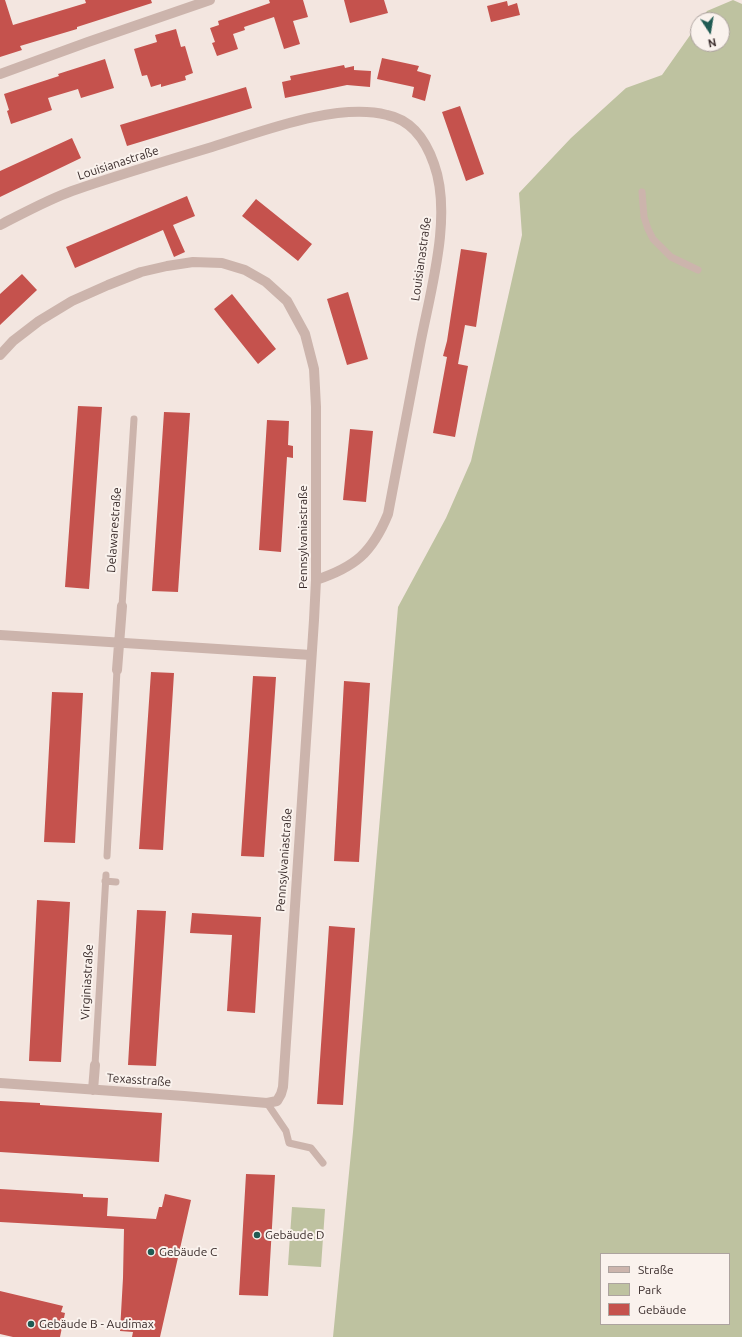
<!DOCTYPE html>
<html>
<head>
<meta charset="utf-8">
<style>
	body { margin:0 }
	#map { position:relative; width:742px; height:1337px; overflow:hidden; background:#f3e6e0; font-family:Ubuntu,sans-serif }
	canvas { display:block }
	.legend { position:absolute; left:600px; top:1253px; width:130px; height:72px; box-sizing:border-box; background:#faf2ed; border:1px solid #ada39f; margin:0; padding:5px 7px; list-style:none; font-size:12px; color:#3a2c2b }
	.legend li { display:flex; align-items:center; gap:8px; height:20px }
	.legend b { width:20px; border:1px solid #ada39f }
	.north { position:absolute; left:690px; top:12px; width:40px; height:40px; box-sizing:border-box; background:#faf2ed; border:1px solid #ada39f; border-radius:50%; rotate:168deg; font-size:11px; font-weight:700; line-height:16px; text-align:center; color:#3a2c2b }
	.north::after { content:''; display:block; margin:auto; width:14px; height:18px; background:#205b53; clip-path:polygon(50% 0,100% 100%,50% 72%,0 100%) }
</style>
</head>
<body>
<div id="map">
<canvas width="742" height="1337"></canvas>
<ul class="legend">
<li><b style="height:5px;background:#ccb4ac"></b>Straße</li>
<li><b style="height:11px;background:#bec2a0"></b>Park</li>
<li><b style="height:11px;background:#c5524d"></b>Gebäude</li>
</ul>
<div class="north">N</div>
</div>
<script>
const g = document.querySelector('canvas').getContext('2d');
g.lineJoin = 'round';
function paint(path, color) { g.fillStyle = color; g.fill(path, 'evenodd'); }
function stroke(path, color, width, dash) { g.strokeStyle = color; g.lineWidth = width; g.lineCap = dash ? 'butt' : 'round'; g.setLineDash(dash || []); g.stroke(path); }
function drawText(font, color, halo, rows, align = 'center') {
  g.font = font + ' Ubuntu,sans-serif'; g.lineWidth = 4; g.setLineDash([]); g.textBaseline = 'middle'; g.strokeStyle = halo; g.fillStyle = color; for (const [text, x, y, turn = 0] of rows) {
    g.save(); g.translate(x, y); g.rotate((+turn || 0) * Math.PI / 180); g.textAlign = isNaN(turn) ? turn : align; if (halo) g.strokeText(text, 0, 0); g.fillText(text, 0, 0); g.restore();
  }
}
paint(new Path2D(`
	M 733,0 L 742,4 L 742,1337 L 333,1337 L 353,1132 L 398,607 L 446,518 L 471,461 L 522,235 L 519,193 L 571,138 L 626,88 L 662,75 L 698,24 L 698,44 L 722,44 L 722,20 L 701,20 L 707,11 ZM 601,1254 L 729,1254 L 729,1324 L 601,1324 Z
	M 292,1207 L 325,1209 L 321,1267 L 288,1265 Z`), '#bec2a0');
paint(new Path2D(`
	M 0,0 L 5,0 L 13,25 L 86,3 L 85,0 L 151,0 L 152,3 L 77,27 L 77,29 L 20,46 L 22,50 L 0,57 Z
	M 269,0 L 303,0 L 308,17 L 293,21 L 300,44 L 284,49 L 274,17 L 244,27 L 245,30 L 233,34 L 238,49 L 217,56 L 212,43 L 215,42 L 210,28 L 219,25 L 218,21 L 270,3 Z
	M 344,0 L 384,0 L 388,13 L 350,23 Z
	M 507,1 L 508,6 L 517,3 L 520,15 L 491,22 L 487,6 Z
	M 176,29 L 181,47 L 185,46 L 193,73 L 185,76 L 186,80 L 161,87 L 161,84 L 151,87 L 147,75 L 142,76 L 134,49 L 157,42 L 155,35 Z
	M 382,58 L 419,66 L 417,71 L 431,75 L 425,101 L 412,97 L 414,87 L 377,79 Z
	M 105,59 L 114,88 L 81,98 L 78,89 L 48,98 L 52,110 L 11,124 L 7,111 L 9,110 L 4,94 L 59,76 L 58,74 Z
	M 344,65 L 345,68 L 354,66 L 354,70 L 371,71 L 370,87 L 347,85 L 285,98 L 282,82 L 291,80 L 290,76 Z
	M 246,87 L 252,108 L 127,146 L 120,125 Z
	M 460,106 L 484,174 L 466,181 L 442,112 Z
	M 72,138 L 81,158 L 0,197 L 0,171 Z
	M 187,196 L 195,216 L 173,225 L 185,252 L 174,257 L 163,230 L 75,268 L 66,247 Z
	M 256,199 L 312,244 L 298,261 L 242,216 Z
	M 461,249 L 487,253 L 476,327 L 465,325 L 458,364 L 468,366 L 455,437 L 433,433 L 447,357 L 443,356 L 447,341 Z
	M 22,274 L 37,290 L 0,325 L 0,294 Z
	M 348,292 L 368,359 L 347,365 L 327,299 Z
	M 232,294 L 276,349 L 258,364 L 214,309 Z
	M 78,406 L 102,407 L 89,589 L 65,587 Z
	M 164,412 L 190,413 L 178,592 L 152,591 Z
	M 267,420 L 289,421 L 288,445 L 293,446 L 293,458 L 287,457 L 281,552 L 259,550 Z
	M 350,429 L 373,431 L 366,502 L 343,500 Z
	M 151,672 L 174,673 L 163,850 L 139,849 Z
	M 253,676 L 276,677 L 264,857 L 241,856 Z
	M 344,681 L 370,683 L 359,862 L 334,861 Z
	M 52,692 L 83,693 L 75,843 L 44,842 Z
	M 37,900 L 70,902 L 61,1062 L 29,1061 Z
	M 137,910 L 166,911 L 156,1066 L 128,1065 Z
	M 192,913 L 261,917 L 255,1013 L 227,1011 L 232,935 L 190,933 Z
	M 329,926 L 355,928 L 343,1105 L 317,1104 Z
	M 0,1101 L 40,1103 L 40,1105 L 162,1113 L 159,1162 L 0,1152 Z
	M 246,1174 L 275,1175 L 268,1296 L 239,1295 Z
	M 0,1189 L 83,1194 L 83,1197 L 108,1198 L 107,1216 L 156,1219 L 159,1207 L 162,1207 L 165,1194 L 191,1200 L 160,1337 L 132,1337 L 133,1332 L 120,1331 L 123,1278 L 124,1229 L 0,1222 Z
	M 0,1291 L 63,1306 L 61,1312 L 65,1313 L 60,1337 L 13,1337 L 0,1334 Z`), '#c5524d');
stroke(new Path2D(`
	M 642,192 L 644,217 L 648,229 L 653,239 L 671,257 L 698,270
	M 122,606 L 134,419
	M 107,856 L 117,670
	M 105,881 L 116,882
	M 95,1065 L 106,875
	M 267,1103 L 286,1131 L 289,1143 L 311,1148 L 323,1163`), '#ccb4ac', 7);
stroke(new Path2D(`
	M 0,74 L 88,42 L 210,0
	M 0,225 C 24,213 47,200 72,191 C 118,175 165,161 212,147 C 261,132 336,102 387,115 C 412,120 426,141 434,164 C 453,216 430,292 420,345 C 409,401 399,458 388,514 C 372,553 355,567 316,580
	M 0,355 L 13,341 L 39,321 L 72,301 L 108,285 L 141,272 L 167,266 L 193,262 L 222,263 L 245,270 L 266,282 L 287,301 L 305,334 L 314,369 L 316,407 L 316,580 L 314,620 L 283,1087 L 281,1094 L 277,1101 L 267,1103 L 184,1096 L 0,1083
	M 0,635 L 311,655
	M 117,670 L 122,606
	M 93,1090 L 95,1065`), '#ccb4ac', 10);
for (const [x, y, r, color] of [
	[257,1235,4,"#205b53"],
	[151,1252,4,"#205b53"],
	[31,1324,4,"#205b53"]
]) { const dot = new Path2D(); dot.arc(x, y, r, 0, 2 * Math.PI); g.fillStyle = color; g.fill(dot); stroke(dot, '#faf2ed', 1.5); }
drawText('12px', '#3a2c2b', '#faf2ed', [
	["Louisianastraße",118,163,-18],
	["Louisianastraße",421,259,-82],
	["Delawarestraße",114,530,-86],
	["Pennsylvaniastraße",303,537,-90],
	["Pennsylvaniastraße",284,860,-86],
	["Virginiastraße",87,982,-87],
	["Texasstraße",139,1080,4]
]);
drawText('12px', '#3a2c2b', '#faf2ed', [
	["Gebäude D",265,1235],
	["Gebäude C",159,1252],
	["Gebäude B - Audimax",39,1324]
], 'left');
</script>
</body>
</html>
